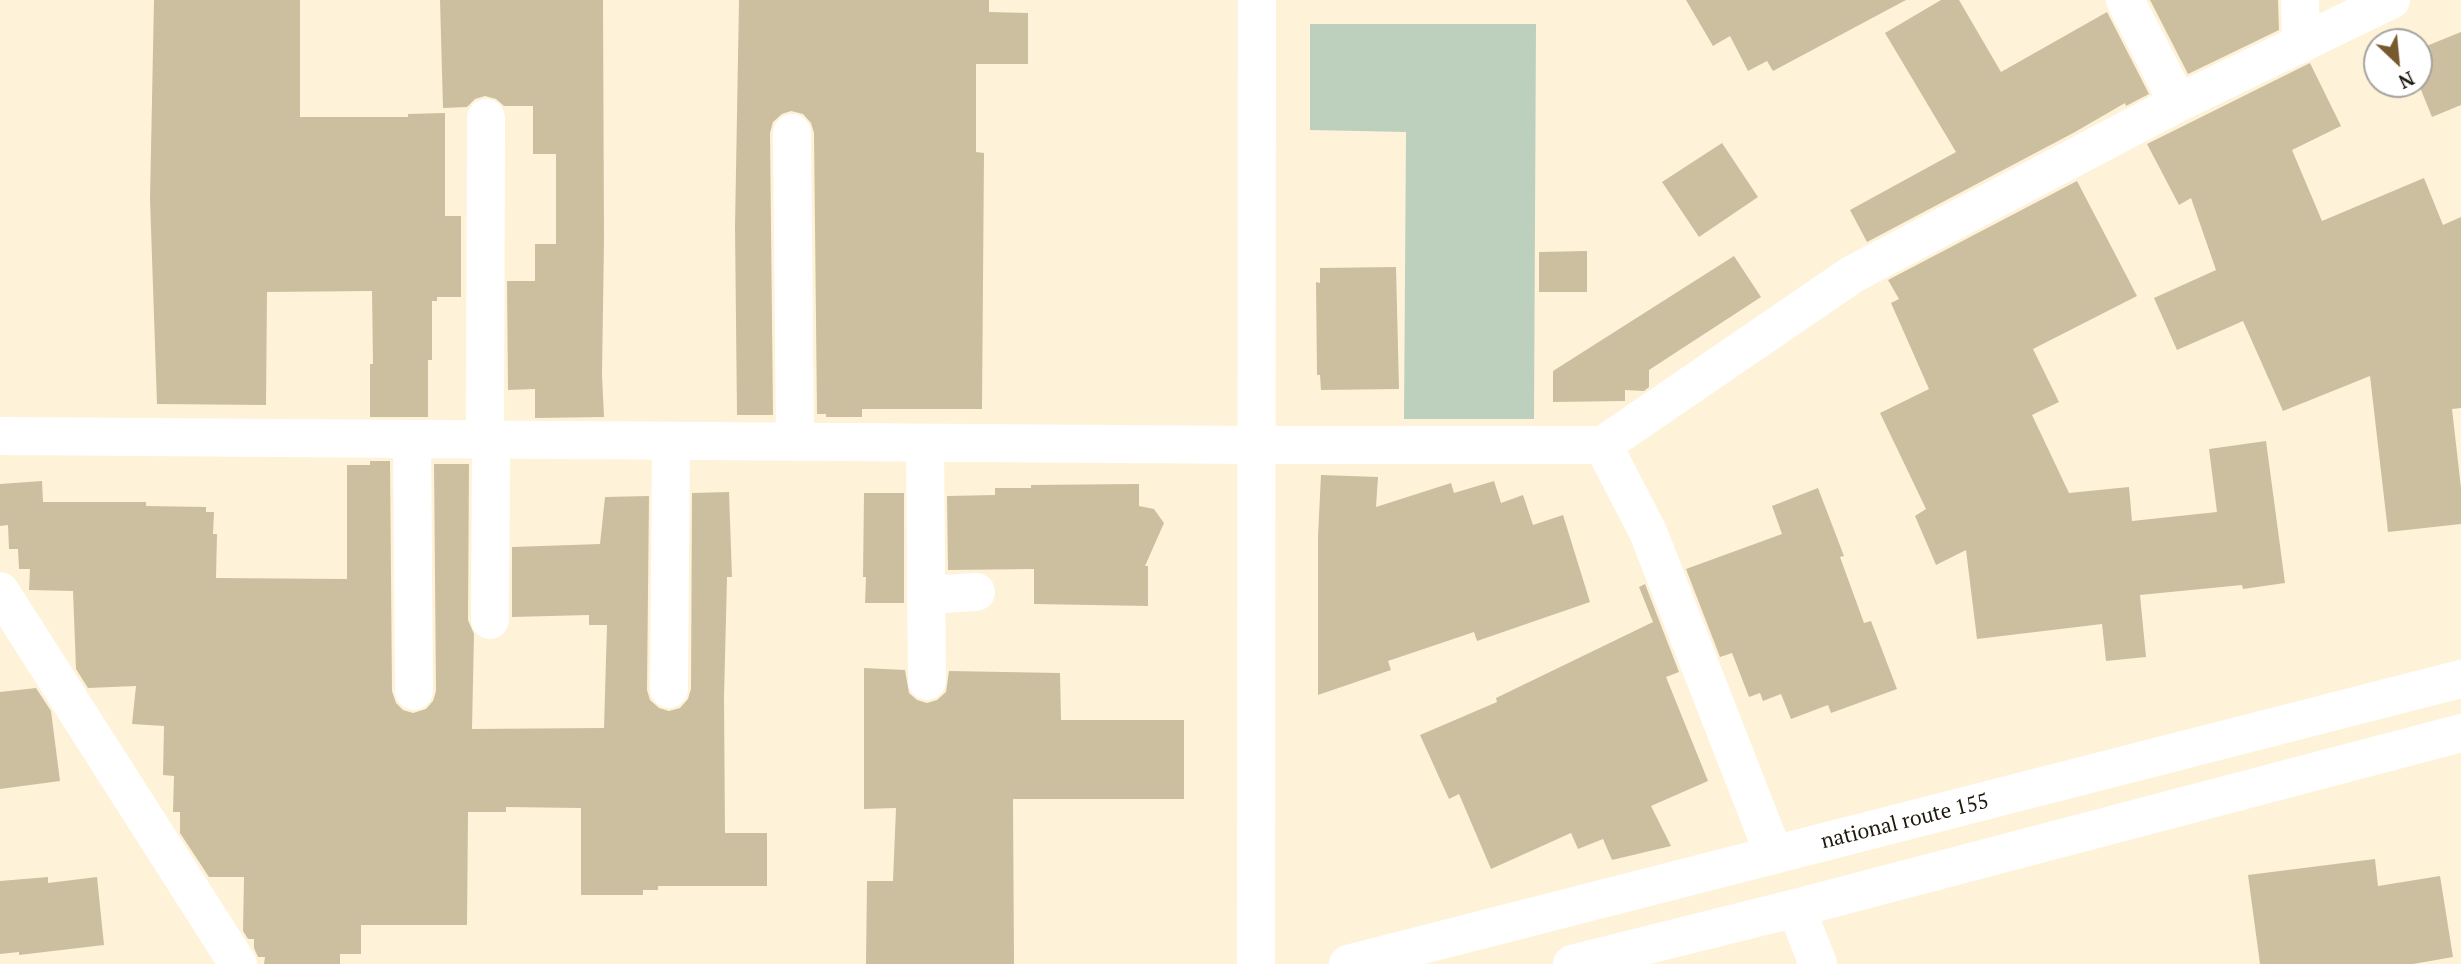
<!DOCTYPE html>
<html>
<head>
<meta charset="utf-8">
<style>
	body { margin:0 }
	#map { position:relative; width:2461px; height:964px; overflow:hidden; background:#fef3d8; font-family:"PT Serif",serif }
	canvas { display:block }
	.north { position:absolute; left:2363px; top:28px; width:70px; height:70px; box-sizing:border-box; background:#fff; border:2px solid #a5a39e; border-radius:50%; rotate:154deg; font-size:19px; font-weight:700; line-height:28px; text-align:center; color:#1e190d }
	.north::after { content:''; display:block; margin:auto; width:24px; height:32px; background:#78592e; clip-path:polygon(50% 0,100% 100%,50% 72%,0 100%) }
</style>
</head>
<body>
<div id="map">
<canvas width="2461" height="964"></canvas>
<div class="north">N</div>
</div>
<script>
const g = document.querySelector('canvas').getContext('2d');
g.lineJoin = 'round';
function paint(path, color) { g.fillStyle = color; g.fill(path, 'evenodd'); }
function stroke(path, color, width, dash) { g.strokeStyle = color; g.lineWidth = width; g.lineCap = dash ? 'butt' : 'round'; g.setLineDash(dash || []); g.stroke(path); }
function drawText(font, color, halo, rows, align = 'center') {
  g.font = font + ' "PT Serif",serif'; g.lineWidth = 7; g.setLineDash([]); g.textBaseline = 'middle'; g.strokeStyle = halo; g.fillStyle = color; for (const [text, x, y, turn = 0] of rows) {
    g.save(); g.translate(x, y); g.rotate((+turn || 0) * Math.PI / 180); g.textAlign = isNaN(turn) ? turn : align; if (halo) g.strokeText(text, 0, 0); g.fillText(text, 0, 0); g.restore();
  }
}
paint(new Path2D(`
	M 1310,24 L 1536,24 L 1534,419 L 1404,419 L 1406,132 L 1310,130 Z`), '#bdd0bd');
paint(new Path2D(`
	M 154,0 L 300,0 L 300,117 L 408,117 L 408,114 L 445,113 L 445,216 L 461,216 L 461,297 L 437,297 L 437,301 L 432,301 L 432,360 L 428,360 L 428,417 L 370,417 L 370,364 L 373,364 L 372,291 L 267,292 L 266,405 L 157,404 L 150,199 Z
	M 440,0 L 603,0 L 604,240 L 602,375 L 604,417 L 535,418 L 535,389 L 508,390 L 507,281 L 535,281 L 535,244 L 556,244 L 556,154 L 533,154 L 533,106 L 504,106 L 496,99 L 485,96 L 475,99 L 467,107 L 443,108 Z
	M 739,0 L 989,0 L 989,12 L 1028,13 L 1028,64 L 976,64 L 976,152 L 984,153 L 982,409 L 862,409 L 862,417 L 826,417 L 826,414 L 817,414 L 814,133 L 811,123 L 803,114 L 791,111 L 782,114 L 773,122 L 770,133 L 773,415 L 737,415 L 735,227 Z
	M 1686,0 L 1906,0 L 1773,71 L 1767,61 L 1748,71 L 1730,36 L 1713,46 Z
	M 1941,0 L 1959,0 L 2001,72 L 2107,12 L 2149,94 L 2126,106 L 2125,103 L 2075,132 L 1867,242 L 1850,210 L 1956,152 L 1885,33 Z
	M 2150,0 L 2278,0 L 2279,30 L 2188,74 Z
	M 2461,32 L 2461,105 L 2432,117 L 2419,85 L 2419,49 Z
	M 2310,63 L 2341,126 L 2292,150 L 2322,221 L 2424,178 L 2443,225 L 2461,217 L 2461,408 L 2452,409 L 2461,488 L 2461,524 L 2388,532 L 2370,376 L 2283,411 L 2243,321 L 2177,350 L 2154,298 L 2216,270 L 2191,198 L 2179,205 L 2147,144 Z
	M 1722,143 L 1758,197 L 1699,237 L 1662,182 Z
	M 2077,181 L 2137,296 L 2033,349 L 2059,402 L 2032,415 L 2069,493 L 2129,487 L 2132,521 L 2217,512 L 2209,449 L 2266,441 L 2285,583 L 2243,589 L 2242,585 L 2140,595 L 2146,657 L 2106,661 L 2102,624 L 1977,639 L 1966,550 L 1936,565 L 1915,516 L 1926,509 L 1880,413 L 1929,389 L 1891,303 L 1899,299 L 1888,280 Z
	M 1587,251 L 1587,292 L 1539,292 L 1539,252 Z
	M 1734,256 L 1761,297 L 1649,370 L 1649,387 L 1644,391 L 1625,390 L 1625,401 L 1553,402 L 1553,371 Z
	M 1396,267 L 1399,389 L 1321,390 L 1320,375 L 1317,375 L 1316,282 L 1320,283 L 1320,268 Z
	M 370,461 L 390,461 L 392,691 L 396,703 L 403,710 L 413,713 L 426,709 L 433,701 L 436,691 L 434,464 L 469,464 L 468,620 L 474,634 L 472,729 L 604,728 L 607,625 L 589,625 L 589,615 L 512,617 L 512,547 L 600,544 L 605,497 L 649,496 L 647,690 L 650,700 L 659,708 L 669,711 L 680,708 L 688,699 L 691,689 L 692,493 L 729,492 L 732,577 L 727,577 L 724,697 L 725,833 L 767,833 L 767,886 L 658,886 L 658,890 L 643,890 L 643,895 L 581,895 L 581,808 L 506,807 L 506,812 L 468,812 L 467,925 L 361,925 L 361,954 L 340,954 L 340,964 L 264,964 L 265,957 L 258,957 L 254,948 L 254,939 L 248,939 L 243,931 L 244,877 L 209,877 L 180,833 L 180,812 L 173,812 L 174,776 L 163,775 L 164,726 L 132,724 L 136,686 L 88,688 L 76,669 L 73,591 L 29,590 L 30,569 L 19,569 L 18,549 L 9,549 L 8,525 L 0,526 L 0,484 L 42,481 L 43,502 L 146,502 L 146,506 L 206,507 L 206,512 L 214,512 L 213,534 L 217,534 L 216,578 L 347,579 L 347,465 L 370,465 Z
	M 1321,475 L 1378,477 L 1376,507 L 1451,483 L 1454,493 L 1494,481 L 1501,503 L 1523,495 L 1533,525 L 1563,515 L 1590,602 L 1477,641 L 1474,632 L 1388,661 L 1391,670 L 1318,695 L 1318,536 Z
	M 1139,484 L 1139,506 L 1154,509 L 1164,523 L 1145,566 L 1148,566 L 1148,606 L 1034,604 L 1034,569 L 948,570 L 947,496 L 995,495 L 995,488 L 1031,488 L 1031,485 Z
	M 1818,488 L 1844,556 L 1840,557 L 1864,623 L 1871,621 L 1897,689 L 1831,713 L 1828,705 L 1791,719 L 1781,694 L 1763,701 L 1760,693 L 1749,697 L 1732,653 L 1720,657 L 1686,569 L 1782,534 L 1772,506 Z
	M 864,493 L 904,493 L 904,603 L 865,603 L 866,577 L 863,577 Z
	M 1645,584 L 1679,672 L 1666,677 L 1708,781 L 1651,806 L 1671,846 L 1612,860 L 1603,839 L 1578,849 L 1571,833 L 1491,869 L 1459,794 L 1449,799 L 1420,735 L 1497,702 L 1496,698 L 1653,622 L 1639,587 Z
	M 864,668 L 905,670 L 909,693 L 917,700 L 927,703 L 937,700 L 946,692 L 949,671 L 1060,673 L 1061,720 L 1184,720 L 1184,799 L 1013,799 L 1014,964 L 866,964 L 867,881 L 893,881 L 896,808 L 864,809 Z
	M 36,688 L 51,711 L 60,781 L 0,789 L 0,692 Z
	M 2375,859 L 2378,886 L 2440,876 L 2453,957 L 2413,964 L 2260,964 L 2248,875 Z
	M 48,877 L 48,883 L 97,877 L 104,945 L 19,955 L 19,952 L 0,954 L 0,881 Z`), '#ccbf9f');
stroke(new Path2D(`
	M 2125,0 L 2178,103
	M 2300,0 L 2301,44
	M 792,133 L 795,442
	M 0,436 L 1257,445 L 1603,445 L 1853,274 L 2178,103 L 2391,0
	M 412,439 L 414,691
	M 485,439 L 486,118
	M 925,443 L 927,681
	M 1603,445 L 1648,532 L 1774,855
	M 0,591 L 238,964
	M 926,595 L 976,592
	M 490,620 L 491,440
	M 669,689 L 671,441
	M 1796,908 L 1818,964`), '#fff', 38);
stroke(new Path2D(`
	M 1256,964 L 1257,0`), '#fff', 38);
stroke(new Path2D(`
	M 1348,964 L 2461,679
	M 1572,964 L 1796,908 L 2461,733`), '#fff', 38);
drawText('21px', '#1e190d', '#fff', [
	["national route 155",1905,822,-14]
]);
</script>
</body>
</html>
